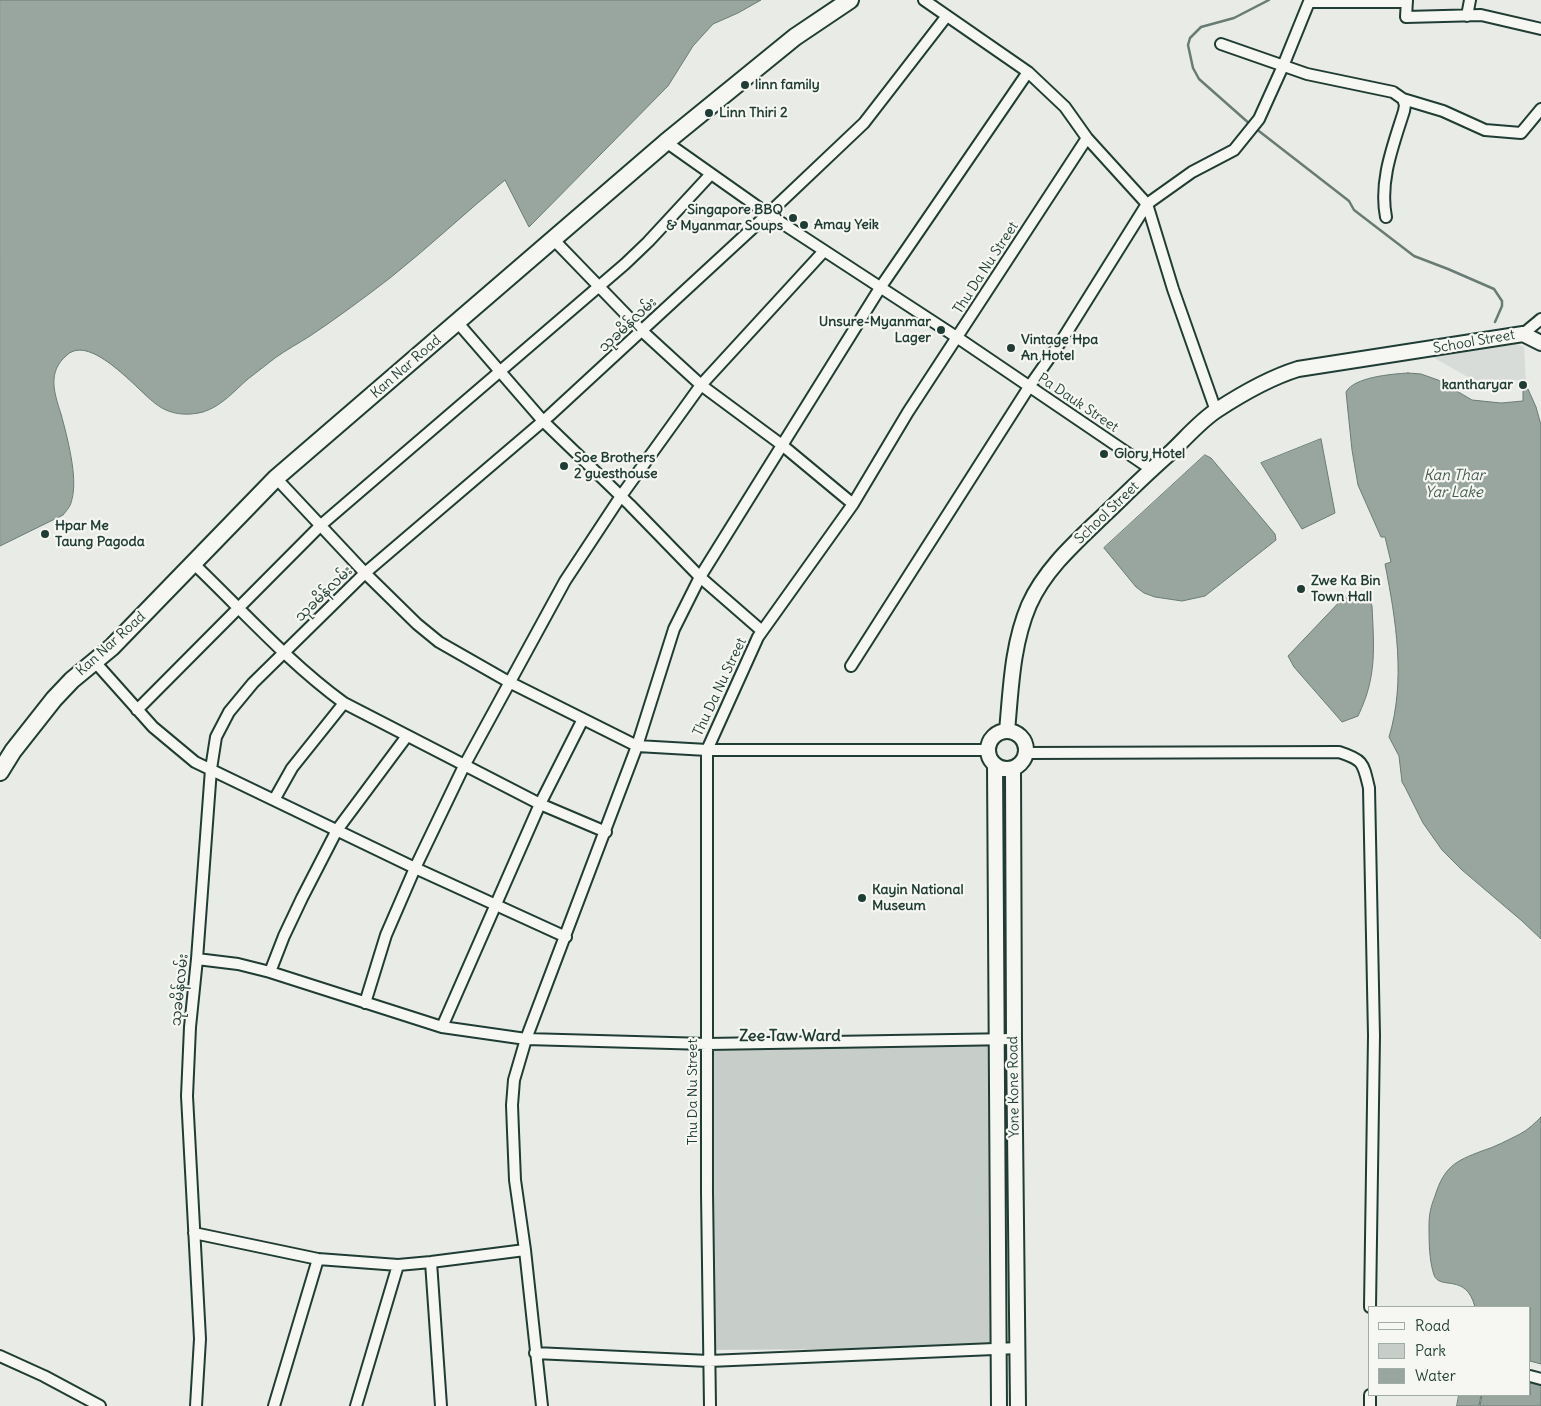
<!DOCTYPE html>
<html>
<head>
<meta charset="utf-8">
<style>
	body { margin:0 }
	#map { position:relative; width:1541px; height:1406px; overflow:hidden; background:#e9ebe7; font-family:Delius,sans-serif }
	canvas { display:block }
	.legend { position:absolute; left:1368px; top:1306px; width:162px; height:90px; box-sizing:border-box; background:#f6f6f2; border:1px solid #a0aca6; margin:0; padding:6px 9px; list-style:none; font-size:15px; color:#1f3d34 }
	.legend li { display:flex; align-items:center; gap:10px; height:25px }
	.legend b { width:25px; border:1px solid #a0aca6 }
</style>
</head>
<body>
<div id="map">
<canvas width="1541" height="1406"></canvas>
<ul class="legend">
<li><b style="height:6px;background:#f6f6f2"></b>Road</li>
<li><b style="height:14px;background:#c7cec9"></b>Park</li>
<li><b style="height:14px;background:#99a6a0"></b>Water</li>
</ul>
</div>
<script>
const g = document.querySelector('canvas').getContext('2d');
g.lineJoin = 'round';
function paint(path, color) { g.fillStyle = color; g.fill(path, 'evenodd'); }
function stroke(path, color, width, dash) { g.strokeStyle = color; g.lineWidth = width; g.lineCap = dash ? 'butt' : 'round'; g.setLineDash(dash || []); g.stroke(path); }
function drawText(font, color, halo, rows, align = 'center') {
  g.font = font + ' Delius,"Noto Sans Myanmar",sans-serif'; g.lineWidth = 4.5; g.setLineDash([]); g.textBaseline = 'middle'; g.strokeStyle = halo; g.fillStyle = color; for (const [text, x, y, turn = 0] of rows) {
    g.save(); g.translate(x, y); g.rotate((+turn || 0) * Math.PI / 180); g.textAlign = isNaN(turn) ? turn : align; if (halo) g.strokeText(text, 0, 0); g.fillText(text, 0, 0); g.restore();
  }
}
paint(new Path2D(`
	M 1510,341 L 1524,347 L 1526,380 L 1473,380 L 1429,355 Z`), '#d8dcd8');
paint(new Path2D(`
	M 997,1039 L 999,1348 L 707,1350 L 707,1044 Z`), '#c7cec9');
const water = new Path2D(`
	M 0,0 L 761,0 L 738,13 L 713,24 L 693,46 L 668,86 L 529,227 L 505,180 C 466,212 429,247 390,278 C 364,298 337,318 310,336 C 299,343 286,350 275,358 C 266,365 257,372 248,379 C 234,391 222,406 203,412 C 187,416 170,415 156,404 C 139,392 91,333 67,355 C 47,372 54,392 61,414 C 67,436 78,477 72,499 C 71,506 67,510 63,515 L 0,546 Z
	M 1408,373 L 1421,374 L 1438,380 L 1472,400 L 1501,403 L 1523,401 L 1523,390 L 1528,389 L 1536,407 L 1541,425 L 1541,939 L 1522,921 L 1462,870 L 1442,850 L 1423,823 L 1405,787 L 1402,782 L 1399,756 L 1389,737 C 1406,681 1396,620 1385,564 L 1391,562 L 1385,537 L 1381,537 L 1358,485 L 1352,450 L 1346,392 C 1354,377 1392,374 1408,373 Z
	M 1321,439 L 1335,513 L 1302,529 L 1261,463 Z
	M 1205,455 L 1211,458 L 1275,534 L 1276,540 L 1205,596 L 1182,601 L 1155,597 L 1144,593 L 1136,587 L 1104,548 Z
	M 1350,593 C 1361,594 1369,596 1372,606 C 1374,648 1377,677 1358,716 L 1342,722 L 1294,667 L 1288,656 L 1345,596 Z
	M 1541,1117 L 1541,1364 L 1530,1361 L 1530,1307 L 1475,1307 C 1466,1272 1440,1291 1434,1275 C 1429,1260 1429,1241 1429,1225 C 1429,1214 1431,1206 1435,1196 C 1444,1167 1455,1161 1482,1151 C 1495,1147 1508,1140 1520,1134 C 1528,1130 1535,1123 1541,1117 Z
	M 1530,1380 L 1541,1382 L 1541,1406 L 1480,1406 L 1482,1395 L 1530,1395 Z
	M 1459,1395 L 1481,1395 L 1479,1406 L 1457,1406 Z`);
paint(water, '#99a6a0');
stroke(water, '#687c75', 1);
stroke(new Path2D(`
	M 1251,125 L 1199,79 L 1193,68 L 1188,45 L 1190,38 L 1201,27 L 1234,18 L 1269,0
	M 1255,128 L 1349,201 L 1354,210 L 1414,256 L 1448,269 L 1494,289 L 1502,301 L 1502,306 L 1495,322`), '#687c75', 2.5);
const street = new Path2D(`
	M 924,0 L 1028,72 L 1065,107 L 1087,138 L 1147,204 L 1173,289 L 1216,411
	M 1407,0 L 1406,17 L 1481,15 L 1541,29
	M 1467,16 L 1470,0
	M 1221,44 L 1307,74 L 1393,92 L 1403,99 L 1405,105 L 1404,111 C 1393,146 1379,181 1386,217
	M 1403,99 L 1443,111 L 1485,130 L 1521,133 L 1541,109
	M 666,142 L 768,214 L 958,338 L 1151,469
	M 553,239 L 642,331 L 701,385 L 782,445 L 853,504
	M 458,323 L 543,421 L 630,505 L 700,577 L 762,631
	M 1523,334 L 1541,319
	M 276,478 L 365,573 L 417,624 L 439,642 L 509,682 L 637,746 L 707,750 L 988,750
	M 194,564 C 243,611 289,663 344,703 L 540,804 L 606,832
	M 95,662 L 153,727 L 195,762 L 415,868 L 566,937
	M 851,666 L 1029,387 L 1062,340 L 1147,204 L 1192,172 L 1234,150 L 1259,119 L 1283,66 L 1309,2 L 1407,2
	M 137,710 L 321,525 L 625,264 L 648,242 L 711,174
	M 1025,753 L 1339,752 C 1364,760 1363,763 1369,788 L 1374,1036 L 1370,1307
	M 274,800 L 292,768 L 344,703
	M 197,959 L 238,964 L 270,972 L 442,1027 L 526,1039 L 707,1044 L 1014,1039
	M 270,972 L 284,936 L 302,898 L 337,830 L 407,736
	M 365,1003 L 386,935 L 415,868 L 464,766 L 565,581 L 621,496 L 701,385 L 824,251
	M 442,1027 L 540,804 L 583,719
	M 194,1233 L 318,1259 L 398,1265 L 431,1262 L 525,1250
	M 431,1262 L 441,1406
	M 535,1353 L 709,1361 L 1018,1348
	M 0,1356 L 44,1376 L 100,1406
	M 1530,1376 L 1541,1379
	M 1370,1395 L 1370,1406
	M 196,1406 L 200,1339 L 187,1096 L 190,1027 L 197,959 L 211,769 L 216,737 L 229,712 L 253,683 L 365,573 L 549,416 L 768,214 L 864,123 L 946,17
	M 274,1406 L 318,1259
	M 356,1406 L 398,1265
	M 542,1406 L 525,1250 L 515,1180 L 513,1131 L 512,1105 L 514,1080 L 526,1039 L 637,746 L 674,629 L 700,577 L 880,288 L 1028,72
	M 710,1406 L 707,1193 L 707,750 L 758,637 L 853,504 L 908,412 L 1087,138`);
const secondary = new Path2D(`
	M 1007,731 C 1011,688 1012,645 1029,605 C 1045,569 1076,542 1104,515 C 1126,494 1147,473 1170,453 C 1185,439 1200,421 1217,410 C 1243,393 1269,378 1298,369 L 1523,334 L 1541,343
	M988 750a19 19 0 1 1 38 0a19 19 0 1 1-38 0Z
	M 995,765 L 999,1406
	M 1013,768 L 1014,1039 L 1018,1406`);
const primary = new Path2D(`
	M 0,772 L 13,751 L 54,699 L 72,680 L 112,647 L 276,478 L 666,142 L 795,37 L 850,0`);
stroke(street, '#1f3d34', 14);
stroke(secondary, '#1f3d34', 18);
stroke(primary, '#1f3d34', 20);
stroke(street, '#f6f6f2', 10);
stroke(secondary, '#f6f6f2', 14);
stroke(primary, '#f6f6f2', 16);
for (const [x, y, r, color] of [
	[745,85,5,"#1f3d34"],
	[709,113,5,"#1f3d34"],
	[793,218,5,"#1f3d34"],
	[804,225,5,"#1f3d34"],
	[941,330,5,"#1f3d34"],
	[1011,348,5,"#1f3d34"],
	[1523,385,5,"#1f3d34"],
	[1104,454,5,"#1f3d34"],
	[564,466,5,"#1f3d34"],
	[45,534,5,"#1f3d34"],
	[1301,589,5,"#1f3d34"],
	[862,898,5,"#1f3d34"]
]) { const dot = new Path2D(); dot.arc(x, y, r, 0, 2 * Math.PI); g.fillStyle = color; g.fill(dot); stroke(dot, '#f6f6f2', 2); }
drawText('bold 14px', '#1f3d34', '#f6f6f2', [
	["linn family",755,85],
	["Linn Thiri 2",719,113],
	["Singapore BBQ",783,210,"right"],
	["& Myanmar Soups",783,226,"right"],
	["Amay Yeik",814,225],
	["Unsure-Myanmar",931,322,"right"],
	["Lager",931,338,"right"],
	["Vintage Hpa",1021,340],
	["An Hotel",1021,356],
	["kantharyar",1513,385,"right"],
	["Glory Hotel",1114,454],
	["Soe Brothers",574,458],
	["2 guesthouse",574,474],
	["Hpar Me",55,526],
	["Taung Pagoda",55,542],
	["Zwe Ka Bin",1311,581],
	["Town Hall",1311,597],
	["Kayin National",872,890],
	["Museum",872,906]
], 'left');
drawText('14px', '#1f3d34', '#f6f6f2', [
	["Thu Da Nu Street",986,268,-57],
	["သုခမိန်လမ်း",628,325,-43],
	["School Street",1474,342,-10],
	["Kan Nar Road",406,367,-41],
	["Pa Dauk Street",1078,403,34],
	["School Street",1107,513,-44],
	["သုခမိန်လမ်း",324,594,-44],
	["Kan Nar Road",111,644,-42],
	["Thu Da Nu Street",720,687,-65],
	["သုခမိန်လမ်း",180,990,-84],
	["Yone Kone Road",1014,1087,-91],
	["Thu Da Nu Street",693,1092,-90]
]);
drawText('italic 15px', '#445c54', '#f6f6f2', [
	["Kan Thar",1454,476],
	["Yar Lake",1454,493]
]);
drawText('bold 16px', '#1f3d34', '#f6f6f2', [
	["Zee Taw Ward",790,1036]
]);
</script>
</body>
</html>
